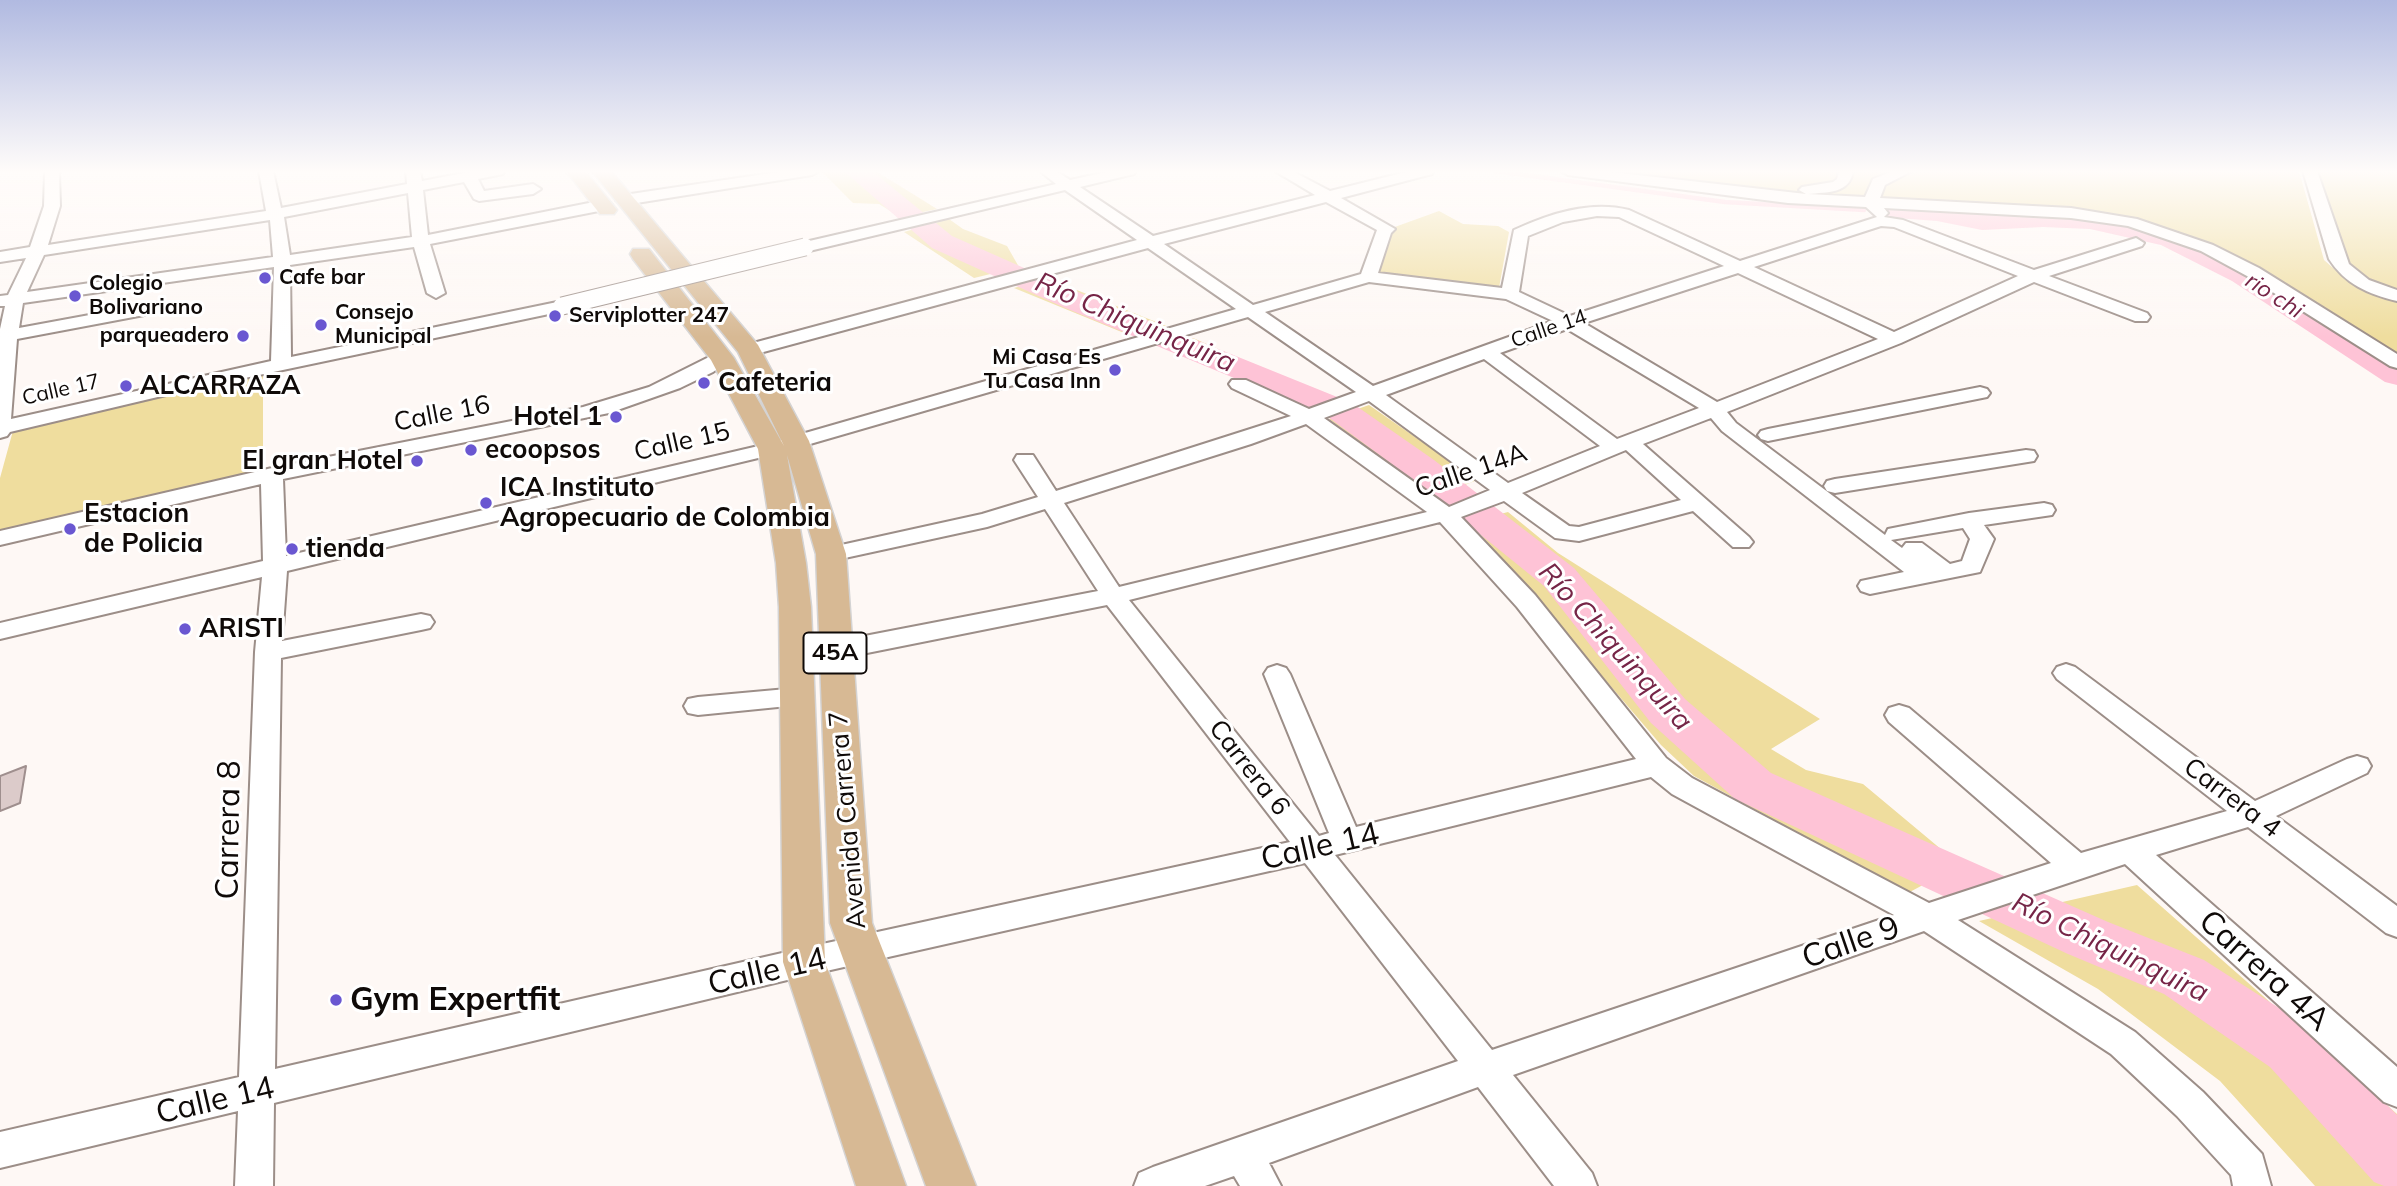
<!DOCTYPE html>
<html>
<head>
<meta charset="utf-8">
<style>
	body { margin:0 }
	canvas { display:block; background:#fef8f5 }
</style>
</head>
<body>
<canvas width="2397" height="1186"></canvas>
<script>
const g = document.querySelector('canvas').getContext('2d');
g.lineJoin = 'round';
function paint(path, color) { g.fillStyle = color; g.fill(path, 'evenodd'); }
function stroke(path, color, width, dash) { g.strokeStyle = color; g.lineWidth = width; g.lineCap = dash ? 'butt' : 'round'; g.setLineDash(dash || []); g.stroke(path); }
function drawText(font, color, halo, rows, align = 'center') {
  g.font = font + ' Mulish,sans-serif'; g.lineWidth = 6; g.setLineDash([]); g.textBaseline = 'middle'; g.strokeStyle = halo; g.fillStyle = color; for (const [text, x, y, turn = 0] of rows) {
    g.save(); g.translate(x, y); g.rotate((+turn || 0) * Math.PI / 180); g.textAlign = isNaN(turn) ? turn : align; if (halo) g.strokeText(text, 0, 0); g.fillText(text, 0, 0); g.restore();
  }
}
paint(new Path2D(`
	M 836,171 L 876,171 L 937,209 L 900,217 L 879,204 L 853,203 L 822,172 Z
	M 1591,171 L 1885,171 L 1903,177 L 1919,171 L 2299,171 L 2324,260 L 2349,282 L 2397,298 L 2397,355 L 2220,248 L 2095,211 L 1951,205 L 1628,177 Z
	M 2316,171 L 2397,171 L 2397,294 L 2347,274 Z
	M 1439,211 L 1463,224 L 1498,226 L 1509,232 L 1499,288 L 1377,274 L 1392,228 Z
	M 949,219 L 963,229 L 1007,246 L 1019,267 L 974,278 L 904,232 Z
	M 1047,278 L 1166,326 L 1129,335 L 1014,288 Z
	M 1193,338 L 1327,397 L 1306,407 L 1161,346 Z
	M 263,374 L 263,469 L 0,532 L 0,478 L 14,427 Z
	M 1369,405 L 1477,480 L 1436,497 L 1329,419 Z
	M 1508,512 L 1558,553 L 1820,719 L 1771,749 L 1806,770 L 1863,784 L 1960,865 L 1908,893 L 1694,776 L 1661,745 L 1470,522 Z
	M 2137,885 L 2397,1114 L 2397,1186 L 2315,1186 L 2220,1081 L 2098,989 L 1979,921 Z`), '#efdd9e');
stroke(new Path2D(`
	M 1495,171 L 1725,202 L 1864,210`), '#fec3d6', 4.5);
paint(new Path2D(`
	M 844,171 L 872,171 L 952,236 L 1085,295 L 1352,403 L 1434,460 L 1574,568 L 1685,699 L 1771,773 L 2108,922 L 2204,960 L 2312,1029 L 2397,1115 L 2397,1186 L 2384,1186 L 2374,1182 L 2270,1067 L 2164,994 L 2068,954 L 1735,799 L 1651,723 L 1544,586 L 1408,476 L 1328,417 L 1063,307 L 932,248 Z
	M 1892,203 L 1937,205 L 1982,214 L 2043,211 L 2090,213 L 2180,233 L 2252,269 L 2397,360 L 2397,385 L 2385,382 L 2232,281 L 2161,245 L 2090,229 L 2043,227 L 1982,230 L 1937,221 L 1883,217 L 1879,211 L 1883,205 Z`), '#fec3d6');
const building = new Path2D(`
	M 26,766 L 20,803 L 0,811 L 0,776 Z`);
paint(building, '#dccbca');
stroke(building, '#9f8f8e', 2);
const minor = new Path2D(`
	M 45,171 L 59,171 L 60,206 L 48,245 L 266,211 L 259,171 L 273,171 L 281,208 L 407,184 L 406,171 L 420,171 L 422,181 L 469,172 L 505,171 L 503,174 L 478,179 L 484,191 L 533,184 L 541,189 L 533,194 L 479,201 L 474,199 L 464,182 L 423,190 L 428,235 L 604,200 L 612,205 L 604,210 L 430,244 L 445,293 L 436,298 L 427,293 L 414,247 L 290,265 L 291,357 L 562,301 L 571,306 L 568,310 L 183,391 L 10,432 L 7,436 L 0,438 L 0,329 L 5,306 L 0,306 L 0,296 L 8,295 L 26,258 L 0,262 L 0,252 L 30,247 L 44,206 ZM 408,193 L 412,237 L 290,255 L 284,217 ZM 270,220 L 273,257 L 27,292 L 44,255 ZM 274,267 L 271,361 L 11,419 L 17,339 L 160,312 L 169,307 L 160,302 L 19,328 L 23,303 Z
	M 785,171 L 819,171 L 812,175 L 624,205 L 616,200 L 624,195 Z
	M 1040,171 L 1056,171 L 1070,180 L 1111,171 L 1136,171 L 1134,174 L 1080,187 L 1153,236 L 1315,195 L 1275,171 L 1292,171 L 1330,191 L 1410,171 L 1434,171 L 1432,174 L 1341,198 L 1395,229 L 1391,233 L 1378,273 L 1502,288 L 1514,230 C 1549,214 1590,200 1629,210 L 1740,261 L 1877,217 L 1866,207 L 1788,203 L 1568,175 L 1561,171 L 1602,171 L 1806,194 L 1799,190 L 1802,187 L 1833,182 L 1837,179 L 1839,171 L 1853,171 C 1850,194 1827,192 1808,194 L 1865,197 L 1873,179 L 1893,171 L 1912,171 L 1885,185 L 1880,198 L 2071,208 L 2137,219 L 2213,245 L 2259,268 L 2397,354 L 2397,368 L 2390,366 L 2247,276 L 2201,251 L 2128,226 L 2071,218 L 1884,208 L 1888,213 L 1884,217 L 1903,220 L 2034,270 L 2136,238 L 2144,243 L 2142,246 L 2049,276 L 2147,313 L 2150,317 L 2147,321 L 2135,321 L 2034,282 L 1901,343 L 1727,412 L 1736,423 L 1885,535 L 1888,529 L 1969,513 L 2044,503 L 2052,505 L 2055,510 L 2052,515 L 1984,525 L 1994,539 L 1980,572 L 1870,594 L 1861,591 L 1858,586 L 1861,581 L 1904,572 L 1722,431 L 1711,418 L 1643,444 L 1749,537 L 1753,542 L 1749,547 L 1733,547 L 1693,511 L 1579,541 L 1555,538 L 1504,501 L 1461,517 L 1535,595 L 1666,758 L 1692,778 L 1929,903 L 2051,863 L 1889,722 L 1885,715 L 1889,708 L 1899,705 L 1909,708 L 2081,853 L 2227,811 L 2057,679 L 2053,673 L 2057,667 L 2066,664 L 2075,667 L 2255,801 L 2347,759 L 2357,756 L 2367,759 L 2371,766 L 2367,773 L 2276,816 L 2397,906 L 2397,937 L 2386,933 L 2248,827 L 2156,855 L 2397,1067 L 2397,1107 L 2384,1102 L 2125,864 L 1958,920 L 2135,1032 L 2203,1092 L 2262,1154 L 2271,1186 L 2233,1186 L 2231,1175 L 2177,1116 L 2111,1054 L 1924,931 L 1513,1075 L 1592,1173 L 1597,1186 L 1554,1186 L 1478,1087 L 1269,1163 L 1281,1186 L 1240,1186 L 1234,1176 L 1205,1186 L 1134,1186 L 1139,1173 L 1153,1167 L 1458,1061 L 1305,863 L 804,976 L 274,1103 L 273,1186 L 235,1186 L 238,1111 L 0,1168 L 0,1132 L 239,1077 L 255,652 L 262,577 L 0,639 L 0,623 L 263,561 L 261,484 L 0,545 L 0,531 L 272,468 L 583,407 L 649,387 L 715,354 L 722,352 L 732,358 L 713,372 L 680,388 L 609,413 L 283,479 L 286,556 L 767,444 L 1236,309 L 1148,248 L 756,354 L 742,354 L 740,350 L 742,346 L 1137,240 L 1065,190 L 805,252 L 797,247 L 805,242 L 1056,184 ZM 1326,202 L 1377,230 L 1361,274 L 1253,305 L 1164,244 ZM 1597,216 L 1619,217 L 1724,266 L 1570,316 L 1519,292 L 1528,236 L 1563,222 ZM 1881,226 L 1894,227 L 2018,276 L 1894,332 L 1754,267 ZM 1738,273 L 1878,339 L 1717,402 L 1584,323 ZM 1369,282 L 1506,299 L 1553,321 L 1373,386 L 1265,312 ZM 1248,317 L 1356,392 L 1309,409 L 1246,380 L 1232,380 L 1229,384 L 1232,388 L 1291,416 L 1056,491 L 1033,455 L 1017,455 L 1014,460 L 1038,497 L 982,514 L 823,549 L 819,554 L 823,559 L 831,561 L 987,527 L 1045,509 L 1098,591 L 797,649 L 788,652 L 784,658 L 788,664 L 797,667 L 1107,605 L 1290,842 L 804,948 L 275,1069 L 281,658 L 421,630 L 430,628 L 434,622 L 430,616 L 421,614 L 282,641 L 287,571 L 779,453 ZM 1567,329 L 1699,408 L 1617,439 L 1500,353 ZM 1484,359 L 1600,446 L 1508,483 L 1386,395 ZM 1369,401 L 1490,490 L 1449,507 L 1324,418 ZM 1306,424 L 1427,512 L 1119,587 L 1064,503 L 1251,444 ZM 1626,450 L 1681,500 L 1579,527 L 1569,526 L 1522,493 ZM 1440,522 L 1517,607 L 1636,759 L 1356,827 L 1290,674 L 1286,668 L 1277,665 L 1268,668 L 1264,674 L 1329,833 L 1319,836 L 1129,600 ZM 1963,528 L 1970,539 L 1962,561 L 1950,564 L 1922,543 L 1906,543 L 1902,548 L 1891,540 ZM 1651,777 L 1672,794 L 1894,915 L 1492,1050 L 1335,855 Z
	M 2303,171 L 2317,171 L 2349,264 L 2369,280 L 2397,290 L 2397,301 C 2368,294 2345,284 2329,259 Z
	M 1980,387 L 1987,389 L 1990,393 L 1987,397 L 1768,441 L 1761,439 L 1758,435 L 1761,431 L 1768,429 Z
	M 2026,450 L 2034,451 L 2037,456 L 2034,461 L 1835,493 L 1827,491 L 1824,486 L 1827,481 L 1835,479 Z
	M 798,688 L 808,690 L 811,697 L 808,704 L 698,715 L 688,713 L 684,706 L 688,699 L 698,697 Z`);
const major = new Path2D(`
	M 566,171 L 585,171 L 617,210 L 614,214 L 600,214 Z
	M 592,171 L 611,171 L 758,345 L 809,441 L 846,554 L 872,923 L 976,1186 L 926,1186 L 830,923 L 816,554 L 787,455 L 806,563 L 811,607 L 825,962 L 906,1186 L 856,1186 L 783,962 L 779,607 L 776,563 L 758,449 L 711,360 L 633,259 L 630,254 L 633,249 L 649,249 L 734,358 L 784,446 L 738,352 Z`);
stroke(minor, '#9c8e88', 4);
stroke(major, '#d4d3d3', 3);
paint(minor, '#fff');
paint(major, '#d7b994');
const minorBridge = new Path2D(`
	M 562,306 L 805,247`);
stroke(minorBridge, '#9c8e88', 19, []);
stroke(minorBridge, '#fff', 17);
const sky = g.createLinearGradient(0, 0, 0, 337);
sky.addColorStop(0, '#b1bae1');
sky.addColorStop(0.51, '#fffcfa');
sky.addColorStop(1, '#fffcfa00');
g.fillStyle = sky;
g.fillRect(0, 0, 2397, 337);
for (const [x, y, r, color] of [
	[265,278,7,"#6a57d1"],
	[75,296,7,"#6a57d1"],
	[555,316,7,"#6a57d1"],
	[321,325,7,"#6a57d1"],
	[243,336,7,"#6a57d1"],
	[1115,370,7,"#6a57d1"],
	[704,383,7,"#6a57d1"],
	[126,386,7,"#6a57d1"],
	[616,417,7,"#6a57d1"],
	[471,450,7,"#6a57d1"],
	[417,461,7,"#6a57d1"],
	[486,503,7,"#6a57d1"],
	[70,529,7,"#6a57d1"],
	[292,549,7,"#6a57d1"],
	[185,629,7,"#6a57d1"],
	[336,1000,7,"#6a57d1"]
]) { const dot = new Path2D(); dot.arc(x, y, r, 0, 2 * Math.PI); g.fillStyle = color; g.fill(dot); stroke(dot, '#fff', 2.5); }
drawText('bold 21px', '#0f0a08', '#fff', [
	["Cafe bar",279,278],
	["Colegio",89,284],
	["Bolivariano",89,308],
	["Consejo",335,313],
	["Municipal",335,337],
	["Serviplotter 247",569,316],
	["parqueadero",229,336,"right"],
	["Mi Casa Es",1101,358,"right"],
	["Tu Casa Inn",1101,382,"right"]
], 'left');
drawText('21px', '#0f0a08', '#fff', [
	["Calle 14",1549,329,-19],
	["Calle 17",61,390,-13]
]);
drawText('italic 23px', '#762547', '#fff', [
	["rio chi",2274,296,33]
]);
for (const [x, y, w] of [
	[835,653,63]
]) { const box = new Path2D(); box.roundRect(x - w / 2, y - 20.5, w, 41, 5); g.fillStyle = '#fff'; g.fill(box); stroke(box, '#0f0a08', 2); }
drawText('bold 24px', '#0f0a08', null, [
	["45A",835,653]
]);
drawText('bold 26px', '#0f0a08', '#fff', [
	["Cafeteria",718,383],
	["ALCARRAZA",140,386],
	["Hotel 1",602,417,"right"],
	["ecoopsos",485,450],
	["El gran Hotel",403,461,"right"],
	["ICA Instituto",500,488],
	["Agropecuario de Colombia",500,518],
	["Estacion",84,514],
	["de Policia",84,544],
	["tienda",306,549],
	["ARISTI",199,629]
], 'left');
drawText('26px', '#0f0a08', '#fff', [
	["Calle 16",442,414,-11],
	["Calle 15",682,442,-13],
	["Calle 14A",1471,471,-19],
	["Carrera 6",1249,768,52],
	["Carrera 4",2232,798,37],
	["Avenida Carrera 7",848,820,-95]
]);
drawText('italic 28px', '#762547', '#fff', [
	["Río Chiquinquira",1135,323,23],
	["Río Chiquinquira",1615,647,48],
	["Río Chiquinquira",2110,948,26]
]);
drawText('32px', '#0f0a08', '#fff', [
	["Carrera 8",229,830,-89],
	["Calle 14",1320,847,-13],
	["Calle 9",1851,943,-19],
	["Carrera 4A",2264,971,42],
	["Calle 14",767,972,-13],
	["Calle 14",215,1101,-13]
]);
drawText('bold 32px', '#0f0a08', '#fff', [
	["Gym Expertfit",350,1000]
], 'left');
</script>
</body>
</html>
